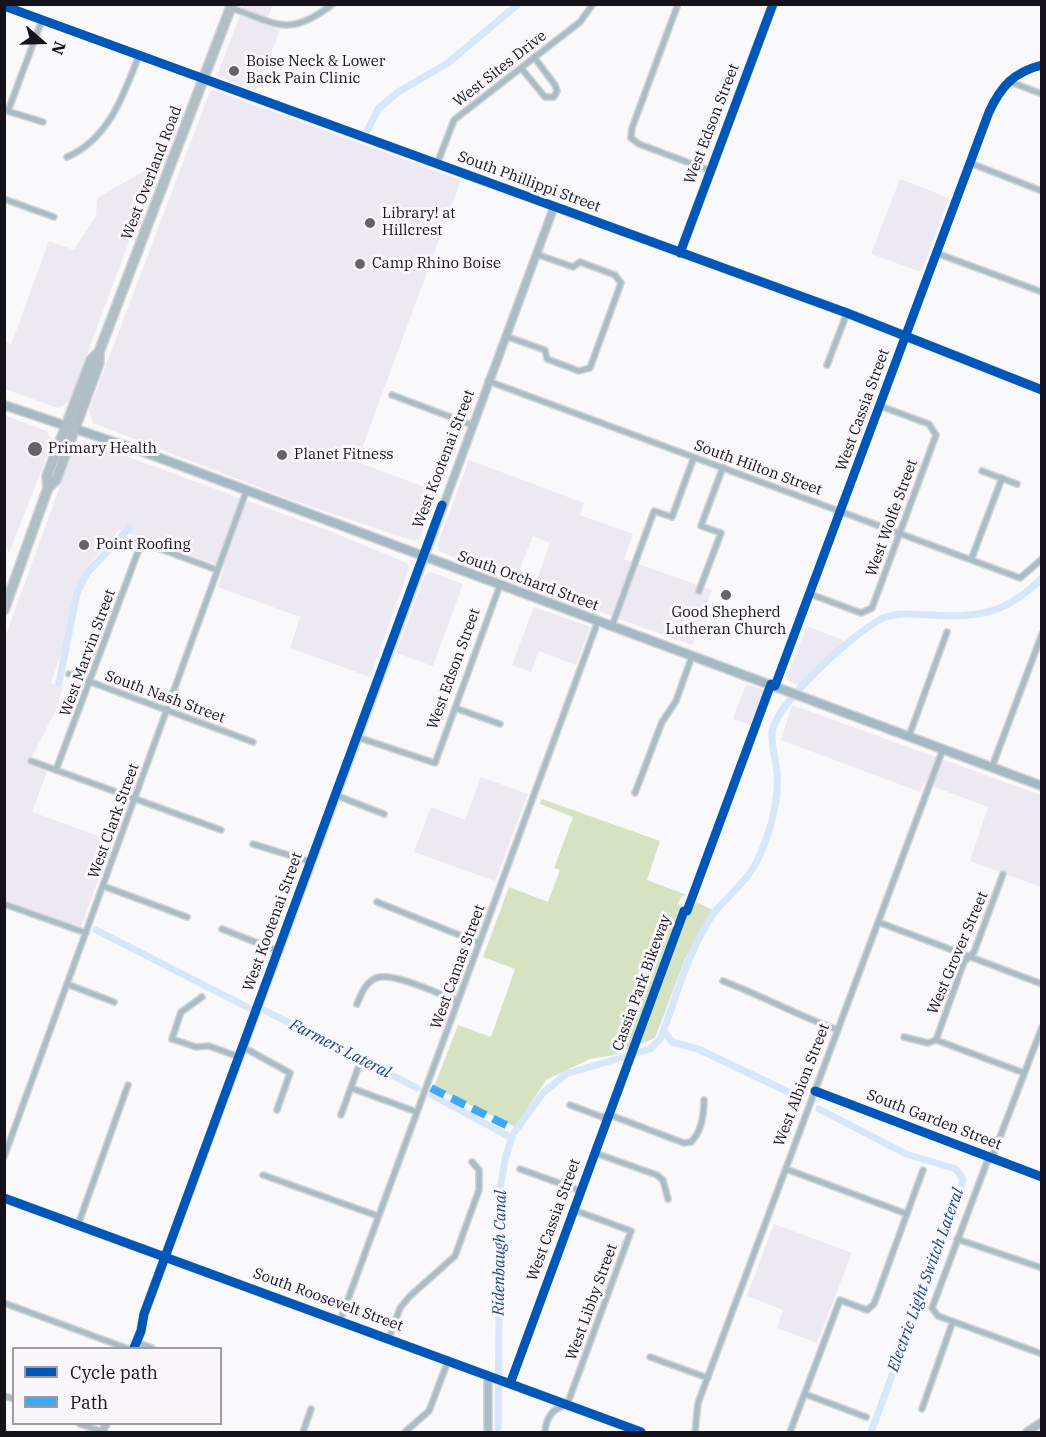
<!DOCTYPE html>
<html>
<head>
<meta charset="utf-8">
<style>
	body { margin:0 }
	#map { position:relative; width:1046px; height:1437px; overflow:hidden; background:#f9f8fb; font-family:"IBM Plex Serif",serif }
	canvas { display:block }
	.frame { position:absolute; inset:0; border:6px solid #15121b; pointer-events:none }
	.legend { position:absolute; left:12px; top:1347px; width:210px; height:78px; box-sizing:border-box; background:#f9f7fc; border:2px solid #9e9ba2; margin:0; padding:8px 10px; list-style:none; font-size:18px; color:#15121b }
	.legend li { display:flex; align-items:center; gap:12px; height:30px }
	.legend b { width:30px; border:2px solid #9e9ba2 }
	.north { position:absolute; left:12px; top:12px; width:60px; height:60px; -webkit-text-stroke:4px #f9f7fc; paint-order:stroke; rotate:110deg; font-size:16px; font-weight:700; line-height:24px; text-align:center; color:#15121b }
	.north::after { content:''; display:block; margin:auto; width:21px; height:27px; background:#15121b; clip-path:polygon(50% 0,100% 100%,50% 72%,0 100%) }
</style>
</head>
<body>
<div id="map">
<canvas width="1046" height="1437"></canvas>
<div class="frame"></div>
<ul class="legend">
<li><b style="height:8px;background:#0057b8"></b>Cycle path</li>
<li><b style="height:8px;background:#3fa9f5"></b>Path</li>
</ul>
<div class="north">N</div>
</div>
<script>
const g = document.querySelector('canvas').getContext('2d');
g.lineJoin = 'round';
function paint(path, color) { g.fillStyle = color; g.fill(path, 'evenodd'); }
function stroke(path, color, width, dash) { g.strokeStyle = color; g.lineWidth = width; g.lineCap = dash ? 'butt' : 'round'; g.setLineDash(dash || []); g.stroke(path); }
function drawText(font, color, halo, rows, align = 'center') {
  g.font = font + ' "IBM Plex Serif",serif'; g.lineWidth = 6; g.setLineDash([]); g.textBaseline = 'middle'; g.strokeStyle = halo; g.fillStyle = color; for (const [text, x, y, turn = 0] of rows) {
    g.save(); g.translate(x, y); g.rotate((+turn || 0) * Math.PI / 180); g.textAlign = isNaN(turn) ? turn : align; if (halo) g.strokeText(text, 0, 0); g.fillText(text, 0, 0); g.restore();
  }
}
paint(new Path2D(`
	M 244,5 L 273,5 L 265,24 L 280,30 L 256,91 L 217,76 Z
	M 213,90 L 461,180 L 357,462 L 438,492 L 420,538 L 414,541 L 292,500 L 93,423 L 89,410 L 209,94 Z
	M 153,166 L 157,167 L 69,402 L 58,408 L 5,389 L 5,341 L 11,345 L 49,241 L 74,250 L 96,216 L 97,198 Z
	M 900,179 L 949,198 L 921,272 L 871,254 Z
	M 4,415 L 47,431 L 52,443 L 9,553 L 4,541 Z
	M 88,442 L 332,532 L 407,563 L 409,568 L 370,677 L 290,648 L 300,617 L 218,587 L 224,567 L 119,530 L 87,567 L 73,593 L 67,637 L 51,683 L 63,687 L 56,710 L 28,764 L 47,772 L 32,812 L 112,841 L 81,927 L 5,900 L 4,640 L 74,448 Z
	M 469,460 L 584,503 L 580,515 L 633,534 L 624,559 L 712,590 L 692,645 L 534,588 L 550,543 L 533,536 L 515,581 L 439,551 L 437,546 Z
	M 431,572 L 463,584 L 433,666 L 396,653 L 425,575 Z
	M 534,607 L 590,627 L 576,665 L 539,651 L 531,672 L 512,665 Z
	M 807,626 L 845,641 L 827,661 L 798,685 L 789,681 L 787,677 Z
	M 746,684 L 764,690 L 751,725 L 733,719 Z
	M 792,705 L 1041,795 L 1041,887 L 970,861 L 988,807 L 924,783 L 920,792 L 781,740 Z
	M 481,777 L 528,794 L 495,881 L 414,852 L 431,807 L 465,820 Z
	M 774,1224 L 852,1253 L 817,1343 L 777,1328 L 783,1310 L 747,1296 Z`), '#ece9f2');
paint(new Path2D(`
	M 542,799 L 660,841 L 647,880 L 687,895 L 682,896 L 678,903 L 684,911 L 692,909 L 696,902 L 713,910 L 685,959 L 655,1038 L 615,1055 L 590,1059 L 546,1080 L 515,1127 L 434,1087 L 458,1025 L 491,1037 L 515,969 L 483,957 L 509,887 L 548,902 L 560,870 L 554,868 L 573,817 L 540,804 Z`), '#d5e3c2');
stroke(new Path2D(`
	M 366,133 L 378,109 L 398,92 L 448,63 L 518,4
	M 59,683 L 77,593 L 87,573 L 129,528
	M 96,930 L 249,1008
	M 264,1010 L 417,1088
	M 664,1031 L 672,1042 L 698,1049 L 801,1098
	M 432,1095 L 512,1138
	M 819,1109 L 906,1154 L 956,1169 L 963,1179 L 954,1210 L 871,1432
	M 498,1432 L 500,1191 L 505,1159 L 513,1134 L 543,1093 L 566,1074 L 650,1049 L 660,1039 C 676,999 687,954 711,917 C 726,896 749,881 759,857 C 771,830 779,802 777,773 C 776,760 771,745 772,732 C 776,703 854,633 881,619 C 895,612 915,614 930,615 C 979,618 1006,614 1042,578`), '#d7e6fb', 7);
const minor = new Path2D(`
	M 678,4 L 632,128 L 631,138 L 639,144 L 711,171
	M 4,6 L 204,79
	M 231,8 C 279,24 288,38 333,4
	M 521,68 L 545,97 L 554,97 L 557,91 L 555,85 L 534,57
	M 1008,81 L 1042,94
	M 4,110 L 43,122
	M 8,111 L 42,20
	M 67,157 C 109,139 124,94 139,55
	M 970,163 L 1042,191
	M 437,164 L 454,120 L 580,22 L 593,4
	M 4,199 L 54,217
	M 936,253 L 1042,292
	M 505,336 L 545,350 L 547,359 L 579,371 L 590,368 L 621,283 L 615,275 L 580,262 L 573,267 L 536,254
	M 827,365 L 847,313
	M 488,381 L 1020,578 L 1042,559
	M 392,395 L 472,425
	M 982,471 L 1017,484
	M 971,560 L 1002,478
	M 699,591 L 721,533 L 701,526 L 723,467
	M 810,594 L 861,613 L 872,608 L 936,435 L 929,424 L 880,406
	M 612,626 L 654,511 L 672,517 L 694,457
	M 69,674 L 253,742
	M 775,686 L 989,112 C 1001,86 1014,72 1042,65
	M 455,708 L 500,724
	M 909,736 L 947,632
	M 357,737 L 435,763 L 500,585
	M 31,761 L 221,830
	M 992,767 L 1042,634
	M 56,770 L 139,549 L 150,545 L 217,570
	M 635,793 L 662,722 L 676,701 L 692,656
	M 335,795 L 384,814
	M 253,844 L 311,862
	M 103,886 L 187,917
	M 377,902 L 479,943
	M 4,904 L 86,933
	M 687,911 L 771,684
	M 878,922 L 1042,984
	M 222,929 L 278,951
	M 723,981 C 763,996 798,1016 838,1030
	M 67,984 L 114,1002
	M 202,997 L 181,1012 L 172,1039 L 196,1047 L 209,1046 L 239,1057
	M 357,1004 C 361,994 365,983 376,978 C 392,971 441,995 458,1001
	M 1042,1027 L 992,1158 L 987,1162 L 932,1308 L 938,1316 L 1042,1354
	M 904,1037 L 928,1043 L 936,1040 L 1024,1073
	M 936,1040 L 964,962 L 974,952 L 1003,874
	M 243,1047 L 290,1073 L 277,1110
	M 351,1088 L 417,1112
	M 815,1091 L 1042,1177
	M 570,1105 L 602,1117 L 610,1115 L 684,1143 L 691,1142 C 702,1131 704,1115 704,1100
	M 341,1115 L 358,1068
	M 595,1153 L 657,1175 L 663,1180 L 668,1199
	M 4,1157 L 246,492
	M 520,1169 L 581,1191
	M 786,1169 L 907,1214
	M 263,1175 L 378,1216
	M 78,1225 L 128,1085
	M 957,1239 L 1042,1268
	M 4,1303 L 126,1348
	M 340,1321 L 598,621
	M 389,1338 L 400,1308 L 410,1296 L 455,1256 L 479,1190 L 479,1170 L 472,1162
	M 136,1342 L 152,1348
	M 650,1357 L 708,1378
	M 510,1384 L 627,1068
	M 805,1394 L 866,1417
	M 4,1396 L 14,1399
	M 922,1409 L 953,1321
	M 80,1424 L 103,1432
	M 303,1432 L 311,1409
	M 405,1432 L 429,1411 L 448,1361
	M 545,1432 C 546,1418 552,1408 567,1405 L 631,1231 L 574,1210
	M 695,1432 L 698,1403 L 943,749
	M 790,1432 L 840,1300 L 867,1310 L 874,1304 L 923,1170`);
const tertiary = new Path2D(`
	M 204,79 L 847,313 L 1042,390
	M 680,253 L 773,4
	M 4,1198 L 641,1432
	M 134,1348 L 141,1331 L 144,1314 L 554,207
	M 488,1376 L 488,1432
	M 102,1432 L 106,1424
	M 1027,1432 L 1042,1422`);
const secondary = new Path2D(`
	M 4,405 L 141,451 L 1042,786`);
const primary = new Path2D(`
	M 48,488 L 56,480 L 99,363 L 99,352 L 232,4
	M 4,610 L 48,488 L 47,476 L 91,360 L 99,352`);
stroke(minor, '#d5d4d6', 8);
stroke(tertiary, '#d5d4d6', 10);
stroke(secondary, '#d5d4d6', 11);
stroke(primary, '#d5d4d6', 12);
stroke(minor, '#aabcc6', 5);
stroke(tertiary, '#aabcc6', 7);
stroke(secondary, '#a4b9c4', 8);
stroke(primary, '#b0bec6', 9);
stroke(new Path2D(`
	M 431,1088 L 510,1127`), '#3fa9f5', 8, [15, 8]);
stroke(new Path2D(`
	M 4,6 L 847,313 L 1042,390
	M 680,253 L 773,4
	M 775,686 L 989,112 C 1001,86 1014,72 1042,65
	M 815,1091 L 1042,1177
	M 4,1198 L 641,1432
	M 134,1348 L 141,1331 L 144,1314 L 442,505
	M 510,1384 L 684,911 L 687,911 L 771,684`), '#0057b8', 9);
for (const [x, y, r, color] of [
	[234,71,6,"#656269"],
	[370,223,6,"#656269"],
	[360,264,6,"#656269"],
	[35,449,8,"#656269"],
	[282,455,6,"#656269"],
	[84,545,6,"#656269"],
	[726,595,6,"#656269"]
]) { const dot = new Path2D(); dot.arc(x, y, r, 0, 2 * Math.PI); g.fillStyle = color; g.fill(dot); stroke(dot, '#f9f7fc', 2); }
drawText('15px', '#15121b', '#f9f7fc', [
	["Boise Neck & Lower",246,62],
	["Back Pain Clinic",246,79],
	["Library! at",382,214],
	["Hillcrest",382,231],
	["Camp Rhino Boise",372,264],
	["Primary Health",48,449],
	["Planet Fitness",294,455],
	["Point Roofing",96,545],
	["Good Shepherd",726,613,"center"],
	["Lutheran Church",726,630,"center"]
], 'left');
drawText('15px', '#15121b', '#f9f7fc', [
	["West Sites Drive",500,69,-38],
	["West Edson Street",712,124,-69],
	["West Overland Road",152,173,-69],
	["South Phillippi Street",529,182,20],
	["West Cassia Street",863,410,-70],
	["West Kootenai Street",444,459,-69],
	["South Hilton Street",758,468,20],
	["West Wolfe Street",892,518,-70],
	["South Orchard Street",528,581,20],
	["West Marvin Street",88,653,-70],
	["West Edson Street",454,669,-70],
	["South Nash Street",165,697,20],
	["West Clark Street",114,821,-70],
	["West Kootenai Street",273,922,-70],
	["West Grover Street",958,953,-67],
	["West Camas Street",458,967,-70],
	["Cassia Park Bikeway",642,983,-70],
	["West Albion Street",802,1085,-69],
	["South Garden Street",934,1120,21],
	["West Cassia Street",554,1220,-70],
	["South Roosevelt Street",328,1300,20],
	["West Libby Street",592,1302,-70]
]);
drawText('italic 16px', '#174685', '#f9f7fc', [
	["Farmers Lateral",340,1049,27],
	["Ridenbaugh Canal",500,1253,-89],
	["Electric Light Switch Lateral",926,1280,-70]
]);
</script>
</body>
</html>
